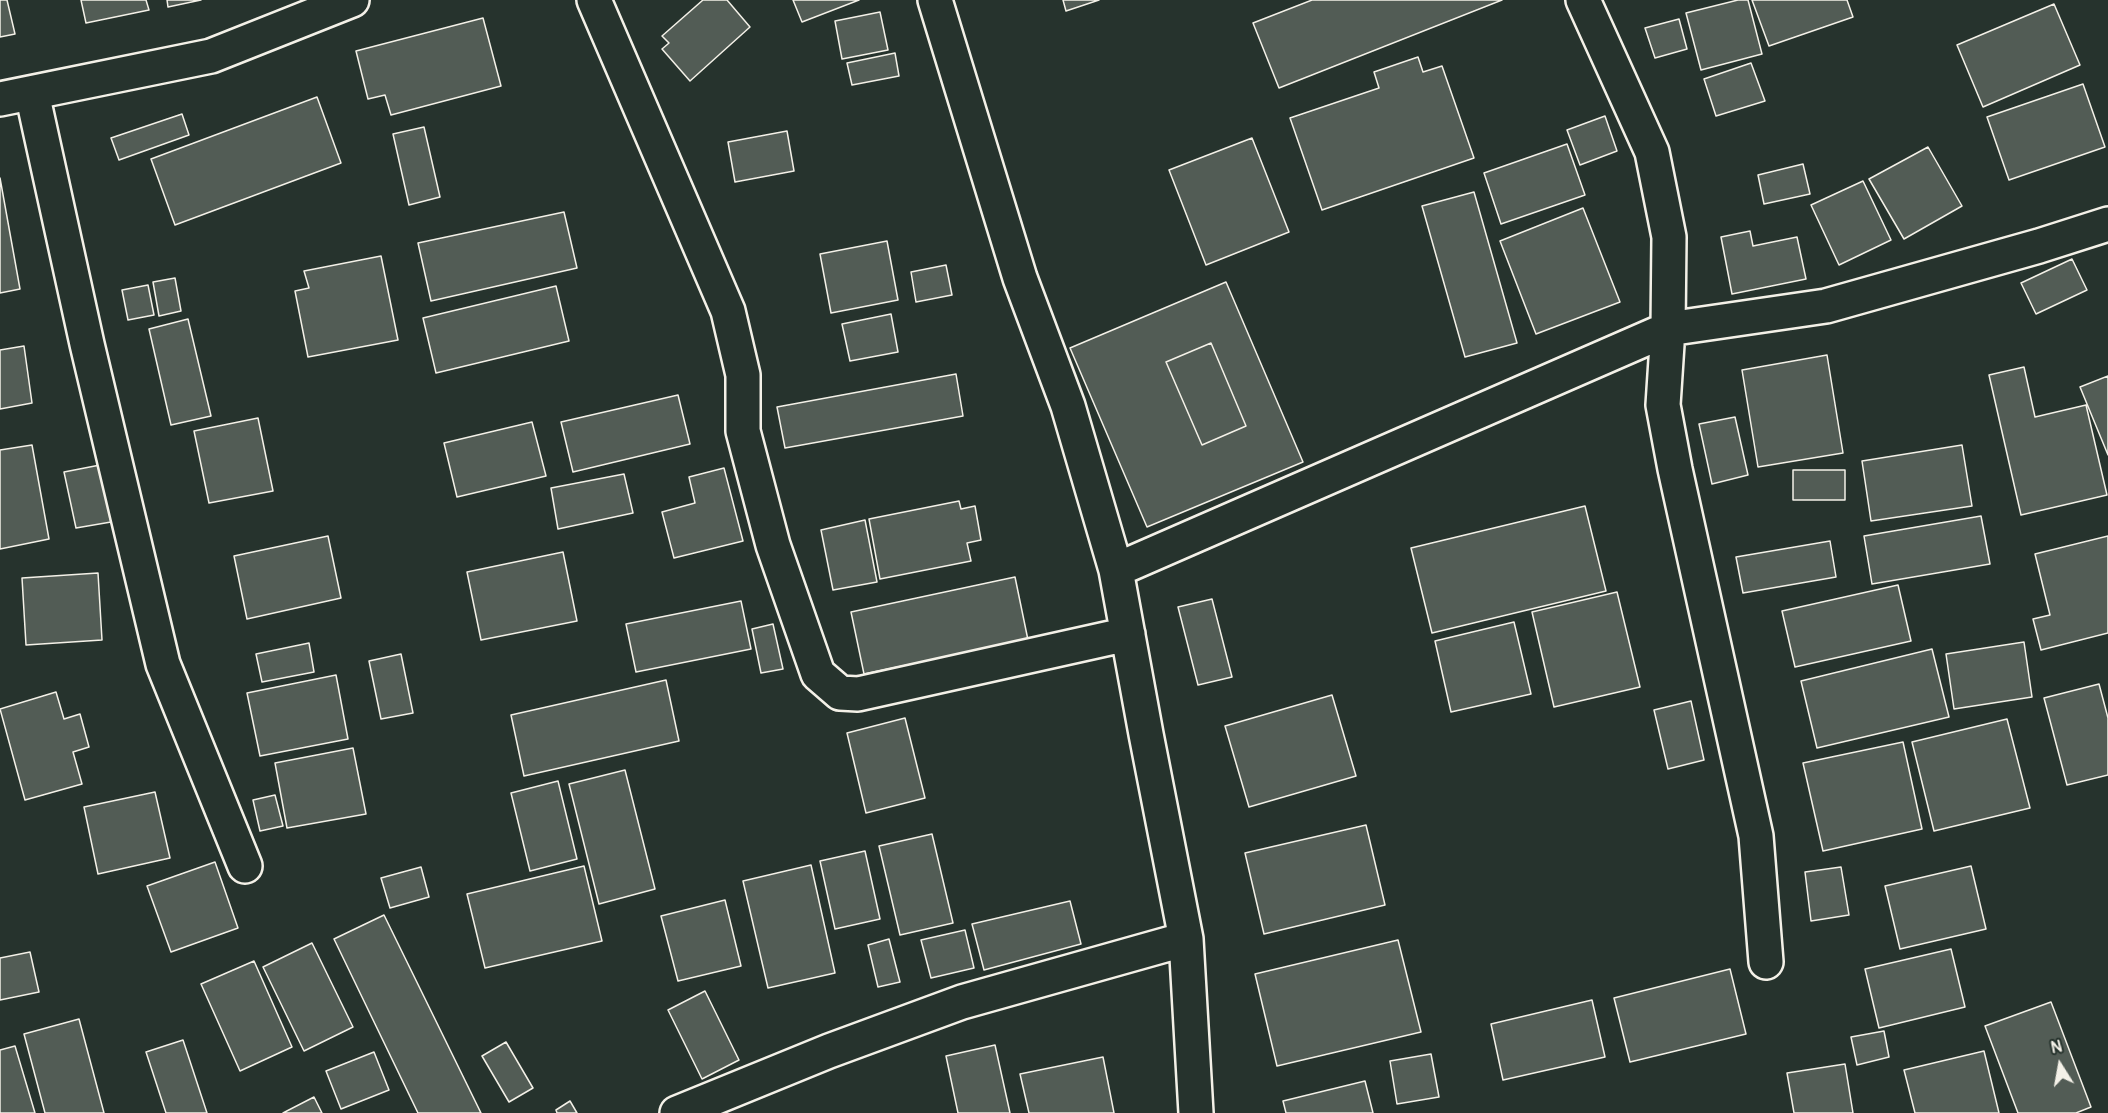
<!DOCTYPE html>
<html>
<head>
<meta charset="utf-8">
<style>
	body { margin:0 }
	#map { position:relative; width:2108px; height:1113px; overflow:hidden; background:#26332d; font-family:Pangolin,sans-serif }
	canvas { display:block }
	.north { position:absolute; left:2030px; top:1035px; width:60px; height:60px; -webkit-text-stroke:4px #26332d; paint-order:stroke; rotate:349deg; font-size:16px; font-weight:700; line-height:24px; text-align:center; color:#f4f1e8 }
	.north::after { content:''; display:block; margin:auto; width:21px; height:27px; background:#f4f1e8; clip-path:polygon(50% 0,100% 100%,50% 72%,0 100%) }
</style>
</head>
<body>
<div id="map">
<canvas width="2108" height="1113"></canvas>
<div class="north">N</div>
</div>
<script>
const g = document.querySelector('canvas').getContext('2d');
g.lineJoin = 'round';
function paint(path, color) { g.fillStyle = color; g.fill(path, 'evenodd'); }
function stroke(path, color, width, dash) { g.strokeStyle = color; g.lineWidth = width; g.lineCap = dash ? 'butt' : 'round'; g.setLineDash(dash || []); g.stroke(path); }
const building = new Path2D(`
	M 0,0 L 7,0 L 15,34 L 0,37 Z
	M 81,0 L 146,0 L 149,10 L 86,23 Z
	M 167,0 L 201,0 L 168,7 Z
	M 703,0 L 727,0 L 750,27 L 690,81 L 662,49 L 669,43 L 662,36 Z
	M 793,0 L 859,0 L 802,22 Z
	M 1063,0 L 1099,0 L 1066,11 Z
	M 1312,0 L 1502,0 L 1279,88 L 1253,23 Z
	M 1738,0 L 1748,0 L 1762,54 L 1701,70 L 1686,13 Z
	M 1752,0 L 1847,0 L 1853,17 L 1769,46 Z
	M 2054,4 L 2080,65 L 1983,107 L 1957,45 Z
	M 880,12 L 888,50 L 842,59 L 835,21 Z
	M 483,18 L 501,86 L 391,115 L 385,95 L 368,99 L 356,51 Z
	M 1679,19 L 1687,49 L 1655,58 L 1645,28 Z
	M 895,53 L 899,76 L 852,85 L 847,63 Z
	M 1418,57 L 1423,72 L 1442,66 L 1474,158 L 1322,210 L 1290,118 L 1379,88 L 1374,72 Z
	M 1751,63 L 1765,101 L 1716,116 L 1704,79 Z
	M 2083,84 L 2105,147 L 2009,180 L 1987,117 Z
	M 317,97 L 341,163 L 175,225 L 151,159 Z
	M 182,114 L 189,135 L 119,160 L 111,138 Z
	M 1605,116 L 1617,151 L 1580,165 L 1567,130 Z
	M 424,127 L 440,197 L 409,205 L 393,134 Z
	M 787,131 L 794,171 L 735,182 L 728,142 Z
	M 1252,138 L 1289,232 L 1206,265 L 1169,170 Z
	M 1567,144 L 1585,195 L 1501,224 L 1484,173 Z
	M 1928,147 L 1962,206 L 1904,239 L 1869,179 Z
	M 1803,164 L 1810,194 L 1764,204 L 1758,175 Z
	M 0,178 L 20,289 L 0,293 Z
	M 1863,181 L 1891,240 L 1839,265 L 1811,205 Z
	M 1474,192 L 1517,343 L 1465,357 L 1422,206 Z
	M 1583,208 L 1620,302 L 1536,334 L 1500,241 Z
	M 564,212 L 577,268 L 431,301 L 418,243 Z
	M 1750,231 L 1753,246 L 1797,237 L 1806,279 L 1732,294 L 1721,237 Z
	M 887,241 L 898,300 L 831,313 L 820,254 Z
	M 381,256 L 398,340 L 308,357 L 295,291 L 309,288 L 304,271 Z
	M 2072,259 L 2087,290 L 2036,314 L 2021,283 Z
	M 946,265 L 952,295 L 916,302 L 911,272 Z
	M 175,278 L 181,311 L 159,316 L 153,282 Z
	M 1226,282 L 1303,462 L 1147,527 L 1070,348 ZM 1211,343 L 1246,426 L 1202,445 L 1166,362 Z
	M 148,285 L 154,315 L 128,320 L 122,290 Z
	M 556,286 L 569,341 L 436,373 L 423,318 Z
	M 891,314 L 898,352 L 850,361 L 842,324 Z
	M 188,319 L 211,416 L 171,425 L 149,329 Z
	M 1211,343 L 1246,426 L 1202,445 L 1166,362 Z
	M 24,346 L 32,403 L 0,409 L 0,350 Z
	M 1827,355 L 1843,453 L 1758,467 L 1742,370 Z
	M 2024,367 L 2035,417 L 2086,405 L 2107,495 L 2021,515 L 1989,375 Z
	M 956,374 L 963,416 L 785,448 L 777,407 Z
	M 2108,376 L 2108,455 L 2080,387 Z
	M 678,395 L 690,444 L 573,472 L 561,422 Z
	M 1735,417 L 1748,475 L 1712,484 L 1699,424 Z
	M 258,418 L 273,491 L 209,503 L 194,431 Z
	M 532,422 L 546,476 L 457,497 L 444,443 Z
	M 32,445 L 49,539 L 0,549 L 0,450 Z
	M 1962,445 L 1972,506 L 1871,521 L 1862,461 Z
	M 100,465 L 111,522 L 76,528 L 64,472 Z
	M 724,468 L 743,541 L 674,558 L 662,512 L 695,503 L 689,477 Z
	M 1793,470 L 1845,470 L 1845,500 L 1793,500 Z
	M 624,474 L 633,513 L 558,529 L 551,488 Z
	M 959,501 L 961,509 L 975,506 L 981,540 L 967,543 L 971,561 L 880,579 L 869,519 Z
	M 1585,506 L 1606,591 L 1432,633 L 1411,548 Z
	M 1981,516 L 1990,564 L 1872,584 L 1864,536 Z
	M 865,520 L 877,582 L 833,590 L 821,530 Z
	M 328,536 L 341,598 L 247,619 L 234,556 Z
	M 2108,536 L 2108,633 L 2041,650 L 2033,619 L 2050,615 L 2035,554 Z
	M 1830,541 L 1836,577 L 1743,593 L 1736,557 Z
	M 563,552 L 577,621 L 481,640 L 467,572 Z
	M 98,573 L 102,640 L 26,645 L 22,578 Z
	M 1015,577 L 1028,640 L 864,674 L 851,612 Z
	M 1898,585 L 1911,641 L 1795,667 L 1782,611 Z
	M 1617,592 L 1640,687 L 1554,707 L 1532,612 Z
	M 1212,599 L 1232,677 L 1198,685 L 1178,607 Z
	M 741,601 L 751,649 L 636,672 L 626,624 Z
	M 1514,622 L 1531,694 L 1451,712 L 1435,641 Z
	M 773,624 L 783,669 L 761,673 L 752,629 Z
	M 2024,642 L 2032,697 L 1954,709 L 1946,654 Z
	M 309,643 L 314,672 L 262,682 L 256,654 Z
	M 1932,649 L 1949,717 L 1817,748 L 1801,681 Z
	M 401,654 L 413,713 L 381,719 L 369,661 Z
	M 336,675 L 348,739 L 260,756 L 247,693 Z
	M 666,680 L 679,741 L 524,776 L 511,715 Z
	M 2099,684 L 2108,718 L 2108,775 L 2067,785 L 2044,698 Z
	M 56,692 L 64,719 L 80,714 L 89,747 L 73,752 L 82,784 L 25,800 L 0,709 Z
	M 1332,695 L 1356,776 L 1249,807 L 1225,726 Z
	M 1691,701 L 1704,760 L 1668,769 L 1654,710 Z
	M 905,718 L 925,798 L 866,813 L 847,733 Z
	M 2007,719 L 2030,808 L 1934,831 L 1912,742 Z
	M 1903,742 L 1922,829 L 1823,851 L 1803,763 Z
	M 353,748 L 366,814 L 287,828 L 275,763 Z
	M 625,770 L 655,889 L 599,904 L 569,784 Z
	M 558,781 L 577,859 L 530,871 L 511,793 Z
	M 155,792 L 170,858 L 98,874 L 84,807 Z
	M 275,795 L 283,826 L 260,831 L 253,800 Z
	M 1366,825 L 1385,905 L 1264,934 L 1245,853 Z
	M 932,834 L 953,923 L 900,935 L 879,846 Z
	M 865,851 L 880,919 L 835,929 L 820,861 Z
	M 215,862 L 238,928 L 171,952 L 147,886 Z
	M 811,865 L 835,973 L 768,988 L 743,881 Z
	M 584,866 L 602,941 L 485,968 L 467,894 Z
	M 1971,866 L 1986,929 L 1900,949 L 1885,886 Z
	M 421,867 L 429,897 L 390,908 L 381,878 Z
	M 1841,867 L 1849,915 L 1811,921 L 1805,872 Z
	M 725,900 L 741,966 L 678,981 L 661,916 Z
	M 1070,901 L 1081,944 L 984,970 L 972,924 Z
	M 384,915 L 481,1113 L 418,1113 L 334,939 Z
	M 965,930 L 974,968 L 931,978 L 921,940 Z
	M 889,939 L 900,982 L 878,987 L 868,945 Z
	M 1398,940 L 1421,1032 L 1277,1066 L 1255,974 Z
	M 312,943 L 353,1027 L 304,1051 L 263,967 Z
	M 1951,949 L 1965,1007 L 1879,1028 L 1865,969 Z
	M 30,952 L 39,992 L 0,1000 L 0,958 Z
	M 254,961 L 292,1047 L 240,1071 L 201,984 Z
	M 1730,969 L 1746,1034 L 1630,1062 L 1614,998 Z
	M 705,991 L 739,1060 L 702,1079 L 668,1010 Z
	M 1592,1000 L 1605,1057 L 1503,1080 L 1491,1024 Z
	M 2051,1002 L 2091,1107 L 2076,1113 L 2018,1113 L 1985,1026 Z
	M 79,1019 L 104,1113 L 45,1113 L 24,1034 Z
	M 1884,1031 L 1889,1057 L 1857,1065 L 1851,1037 Z
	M 183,1040 L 207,1113 L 166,1113 L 146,1052 Z
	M 506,1042 L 533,1088 L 509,1102 L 482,1056 Z
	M 995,1045 L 1010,1113 L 958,1113 L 946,1056 Z
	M 15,1046 L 35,1113 L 0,1113 L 0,1050 Z
	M 1984,1051 L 1999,1113 L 1915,1113 L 1904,1070 Z
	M 374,1052 L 389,1090 L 341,1109 L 326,1071 Z
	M 1431,1054 L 1439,1097 L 1397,1104 L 1390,1061 Z
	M 1103,1057 L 1114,1113 L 1029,1113 L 1020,1074 Z
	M 1845,1064 L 1853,1113 L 1794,1113 L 1787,1073 Z
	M 1365,1081 L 1373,1113 L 1286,1113 L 1283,1101 Z
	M 314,1097 L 322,1113 L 283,1113 Z
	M 570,1101 L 577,1113 L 557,1113 L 556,1110 Z`);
paint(building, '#525c55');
stroke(building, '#f4f1e8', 1.5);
const street = new Path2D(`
	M 594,0 L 728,311 L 743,375 L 743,431 L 773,545 L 818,674 L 840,693 L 858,694 L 1128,634
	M 935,0 L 1020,278 L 1068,406 L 1116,570 L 1146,734 L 1186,939 L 1196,1113
	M 1583,0 L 1652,152 L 1669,237 L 1668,329 L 1663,405 L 1675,469 L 1756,836 L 1766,962
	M 32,93 L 87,344 L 163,664 L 245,866
	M 0,99 L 211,56 L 352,0
	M 1116,570 L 1668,329 L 1826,306 L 2039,246 L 2108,224
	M 677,1113 L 829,1051 L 962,1002 L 1186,939`);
stroke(street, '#f4f1e8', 38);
stroke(street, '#26332d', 33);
</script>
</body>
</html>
